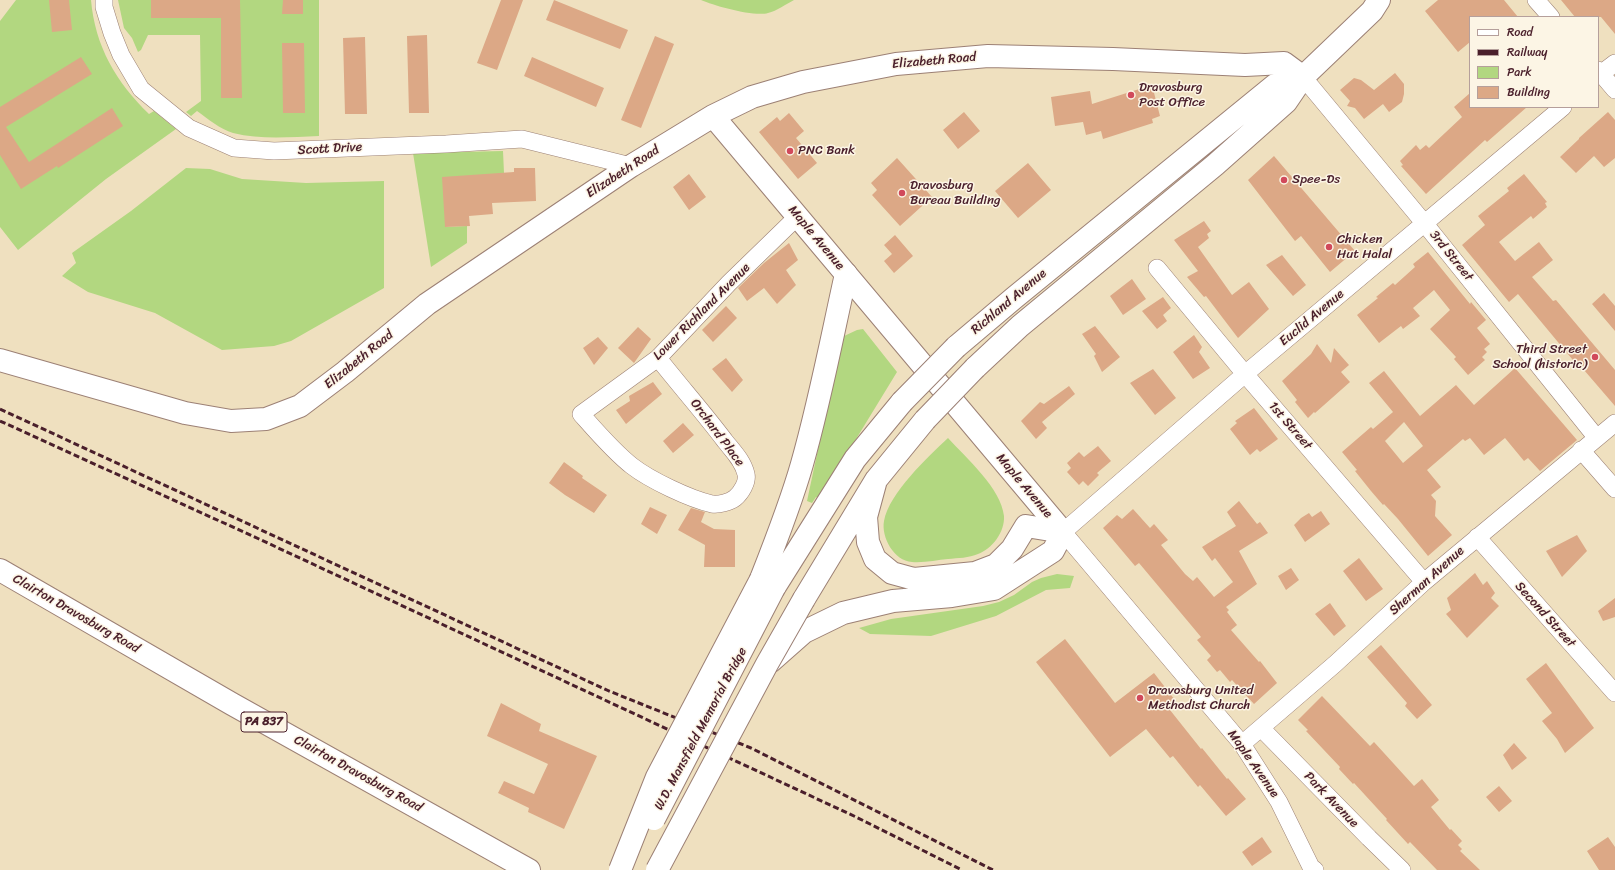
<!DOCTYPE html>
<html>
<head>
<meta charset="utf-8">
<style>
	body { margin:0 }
	#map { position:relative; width:1615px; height:870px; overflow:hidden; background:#efe0bf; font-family:Sriracha,sans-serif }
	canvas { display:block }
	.legend { position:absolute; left:1469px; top:16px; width:130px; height:92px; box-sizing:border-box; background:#fcf5e5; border:1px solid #b59f9b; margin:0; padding:5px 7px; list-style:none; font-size:12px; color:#4a1f2b }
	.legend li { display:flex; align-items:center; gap:8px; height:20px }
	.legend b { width:20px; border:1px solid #b59f9b }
</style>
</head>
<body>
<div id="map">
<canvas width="1615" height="870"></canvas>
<ul class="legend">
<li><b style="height:5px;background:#fff"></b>Road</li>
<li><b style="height:5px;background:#4a1f2b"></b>Railway</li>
<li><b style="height:11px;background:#b2d780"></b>Park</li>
<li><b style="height:11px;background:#dca886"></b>Building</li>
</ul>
</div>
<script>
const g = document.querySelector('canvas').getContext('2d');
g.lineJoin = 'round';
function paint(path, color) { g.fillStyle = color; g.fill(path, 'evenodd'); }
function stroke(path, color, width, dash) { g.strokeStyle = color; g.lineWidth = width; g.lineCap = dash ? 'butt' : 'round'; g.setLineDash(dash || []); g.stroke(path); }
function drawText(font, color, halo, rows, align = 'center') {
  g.font = font + ' Sriracha,sans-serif'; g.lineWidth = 3; g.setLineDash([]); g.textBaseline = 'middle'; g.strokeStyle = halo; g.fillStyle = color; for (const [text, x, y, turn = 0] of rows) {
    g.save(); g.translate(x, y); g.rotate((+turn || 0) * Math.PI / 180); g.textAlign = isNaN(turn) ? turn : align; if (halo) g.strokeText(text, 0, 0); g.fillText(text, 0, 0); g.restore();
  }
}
paint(new Path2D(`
	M 16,0 L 91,0 C 95,46 116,82 149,114 L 154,111 L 176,129 L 106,179 L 18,250 L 0,227 L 0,21 Z
	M 118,0 L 319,0 L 319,136 C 291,137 261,140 233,133 C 220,129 208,119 197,111 L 191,116 L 186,112 L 201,101 L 200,35 L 148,35 L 141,50 L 138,52 L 132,38 L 124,28 Z
	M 701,0 L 794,0 C 786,4 777,11 768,13 C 754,17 715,6 701,0 Z
	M 503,151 L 504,173 L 445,227 L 467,226 L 467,243 L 431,267 L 413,153 Z
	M 186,168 L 210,169 L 242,179 L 306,183 L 384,181 L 384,288 L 291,341 L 274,346 L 222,350 L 155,313 L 88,292 L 62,276 L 76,263 L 72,253 L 131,211 Z
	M 863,329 L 897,372 L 820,498 L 816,497 L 812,503 L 807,501 L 842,337 L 857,330 Z
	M 948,438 C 967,459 1001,488 1004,516 C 1005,532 992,549 978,554 C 969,558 958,558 948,559 C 937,560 924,563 912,562 C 894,561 881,537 884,521 C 889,493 928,457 948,438 Z
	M 1057,574 L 1074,576 L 1070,588 L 1046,590 L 996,616 L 931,636 L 870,634 L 859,628 L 891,619 L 983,606 L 999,602 L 1014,595 L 1032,582 L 1041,578 Z`), '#b2d780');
paint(new Path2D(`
	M 49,0 L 69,0 L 72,30 L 52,32 Z
	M 151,0 L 240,0 L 242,98 L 221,98 L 221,18 L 151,18 Z
	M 283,0 L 303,0 L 303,14 L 282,14 Z
	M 501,0 L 523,0 L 497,70 L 477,63 Z
	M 554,0 L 628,30 L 620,49 L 546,20 Z
	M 1438,0 L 1504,0 L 1518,17 L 1470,17 L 1470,42 L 1458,52 L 1425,11 Z
	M 1561,0 L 1615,0 L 1615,34 L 1601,17 L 1575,17 Z
	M 427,35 L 429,113 L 409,113 L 407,36 Z
	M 655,36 L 674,44 L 641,128 L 621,120 Z
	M 365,37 L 367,114 L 345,114 L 343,38 Z
	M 282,43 L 304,43 L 305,113 L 283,113 Z
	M 81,57 L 92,74 L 6,127 L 29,162 L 112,108 L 123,126 L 58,168 L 57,166 L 21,189 L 0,155 L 0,107 Z
	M 532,57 L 604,88 L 596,107 L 524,76 Z
	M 1395,73 L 1404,84 L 1404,94 L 1402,102 L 1389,112 L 1383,104 L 1364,119 L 1355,108 L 1347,106 L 1350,101 L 1340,90 L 1354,78 L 1361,80 L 1374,90 Z
	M 1152,85 L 1160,116 L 1152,119 L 1153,123 L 1103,139 L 1101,131 L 1086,135 L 1083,122 L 1055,126 L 1051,97 L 1090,91 L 1092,104 Z
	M 1470,93 L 1470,107 L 1527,107 L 1487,142 L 1485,140 L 1426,194 L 1401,166 L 1403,165 L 1400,161 L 1416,145 L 1420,150 L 1426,145 L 1429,148 L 1462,117 L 1454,107 Z
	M 964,112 L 980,131 L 958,149 L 943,130 Z
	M 1608,112 L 1615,120 L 1615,158 L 1604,167 L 1594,156 L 1576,173 L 1560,157 L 1579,139 L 1579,138 Z
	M 789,113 L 804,131 L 796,138 L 817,163 L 798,179 L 759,132 L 777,117 L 780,121 Z
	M 1274,156 L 1355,251 L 1330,272 L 1301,236 L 1295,241 L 1248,180 Z
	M 897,158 L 932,197 L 900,226 L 872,195 L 877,190 L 871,183 Z
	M 1028,163 L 1051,190 L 1018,218 L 995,191 Z
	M 514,168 L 535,168 L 536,201 L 492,203 L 493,214 L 469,216 L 470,226 L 445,227 L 442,177 L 514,172 Z
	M 689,174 L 706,197 L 689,210 L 673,187 Z
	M 1524,174 L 1547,202 L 1545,203 L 1547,207 L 1533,219 L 1531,216 L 1499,242 L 1515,261 L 1539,242 L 1553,260 L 1532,277 L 1553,301 L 1556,300 L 1615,370 L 1615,406 L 1584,370 L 1582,371 L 1518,294 L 1509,302 L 1462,245 L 1485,225 L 1478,216 L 1509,191 L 1507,188 Z
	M 1204,221 L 1211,231 L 1207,234 L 1209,238 L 1198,247 L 1232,295 L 1249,282 L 1269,309 L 1238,338 L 1206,296 L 1204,297 L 1187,277 L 1198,271 L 1174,240 Z
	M 895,235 L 913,256 L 894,273 L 884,261 L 892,254 L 884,245 Z
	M 789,243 L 798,260 L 786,270 L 796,285 L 777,304 L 764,288 L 747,301 L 738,288 L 764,263 Z
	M 1428,252 L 1470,304 L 1471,302 L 1486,320 L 1477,328 L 1490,344 L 1484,349 L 1487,352 L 1482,357 L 1485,360 L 1468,375 L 1454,359 L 1456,357 L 1430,329 L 1450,310 L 1434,290 L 1413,308 L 1420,316 L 1403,329 L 1401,326 L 1379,343 L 1357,315 L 1378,298 L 1376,297 L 1393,283 L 1395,285 L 1415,267 L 1413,264 Z
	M 1282,255 L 1306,285 L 1293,296 L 1266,265 Z
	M 1132,279 L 1146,299 L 1123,315 L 1110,296 Z
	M 1604,293 L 1615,306 L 1615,331 L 1592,304 Z
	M 1163,297 L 1171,308 L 1163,315 L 1167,321 L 1157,329 L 1142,311 Z
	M 726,306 L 737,318 L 713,342 L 702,330 Z
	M 1095,326 L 1120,357 L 1102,372 L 1094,356 L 1096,354 L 1082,334 Z
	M 638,327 L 651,339 L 634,363 L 618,348 Z
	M 1194,335 L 1202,347 L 1199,352 L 1210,368 L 1193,379 L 1173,352 Z
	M 598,337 L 608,348 L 594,365 L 583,348 Z
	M 1317,344 L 1331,363 L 1334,348 L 1349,365 L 1341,372 L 1350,382 L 1315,413 L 1314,412 L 1308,418 L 1295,402 L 1297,400 L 1282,381 L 1311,354 Z
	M 726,358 L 743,380 L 732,392 L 712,369 Z
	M 1515,368 L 1577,440 L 1540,471 L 1528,458 L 1524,461 L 1505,438 L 1484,455 L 1470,438 L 1465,441 L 1463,439 L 1427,470 L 1441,487 L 1431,495 L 1436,501 L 1435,516 L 1452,535 L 1428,556 L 1398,519 L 1384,504 L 1383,505 L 1371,491 L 1355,471 L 1357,470 L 1342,452 L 1371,427 L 1373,429 L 1393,412 L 1369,383 L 1384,371 L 1420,416 L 1456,385 L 1474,405 ZM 1404,422 L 1423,446 L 1403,463 L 1385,441 Z
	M 1153,369 L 1176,398 L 1155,415 L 1130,383 Z
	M 653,382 L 662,394 L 626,424 L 616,410 L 630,401 L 629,396 Z
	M 1069,386 L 1075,394 L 1042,422 L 1047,428 L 1036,439 L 1021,421 L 1040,402 L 1044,404 Z
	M 1254,408 L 1278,439 L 1260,452 L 1257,449 L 1250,455 L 1230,429 L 1237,423 L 1235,421 Z
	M 683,423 L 694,435 L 673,453 L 663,441 Z
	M 1098,446 L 1111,461 L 1097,473 L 1099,475 L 1088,486 L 1083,481 L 1079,485 L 1067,472 L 1071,468 L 1067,463 L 1079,452 L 1084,457 Z
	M 564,462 L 583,476 L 582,478 L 607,495 L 594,513 L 565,495 L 549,483 Z
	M 1239,501 L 1257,524 L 1260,522 L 1268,533 L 1239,551 L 1257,584 L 1226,607 L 1229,610 L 1227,612 L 1237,625 L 1231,630 L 1259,662 L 1260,661 L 1277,683 L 1254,704 L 1232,680 L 1230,682 L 1220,670 L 1217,672 L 1207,660 L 1211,656 L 1197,640 L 1201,637 L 1139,563 L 1135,566 L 1103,528 L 1117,515 L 1122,519 L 1133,509 L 1150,528 L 1154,524 L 1168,540 L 1161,545 L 1185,574 L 1193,581 L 1197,577 L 1214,597 L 1233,582 L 1215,558 L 1212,561 L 1202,547 L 1236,526 L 1227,512 Z
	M 650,507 L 667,515 L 657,534 L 641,524 Z
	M 691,508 L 705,512 L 701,522 L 714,529 L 735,530 L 735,567 L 704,567 L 705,545 L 678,530 Z
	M 1321,511 L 1330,524 L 1305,542 L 1294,525 L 1301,518 L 1309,513 L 1312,517 Z
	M 1577,535 L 1587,551 L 1562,577 L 1546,551 Z
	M 1359,558 L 1383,589 L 1366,601 L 1343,571 Z
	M 1291,568 L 1299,580 L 1286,590 L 1278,576 Z
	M 1475,573 L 1483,585 L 1487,581 L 1495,593 L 1491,598 L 1499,606 L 1467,638 L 1446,614 L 1451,610 L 1447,598 Z
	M 1615,598 L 1615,617 L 1603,621 L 1598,611 Z
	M 1330,603 L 1346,626 L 1334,636 L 1315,614 Z
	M 1065,639 L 1115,703 L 1154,673 L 1178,704 L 1170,710 L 1201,749 L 1202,748 L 1227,779 L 1228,778 L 1246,799 L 1226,816 L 1200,785 L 1198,787 L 1173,756 L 1170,758 L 1146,729 L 1110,757 L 1036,662 Z
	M 1381,645 L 1432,705 L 1417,719 L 1405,706 L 1407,703 L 1367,657 Z
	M 1546,663 L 1594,728 L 1565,753 L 1557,739 L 1542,721 L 1552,713 L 1526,679 Z
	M 1322,696 L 1370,746 L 1374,742 L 1414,786 L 1422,779 L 1439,800 L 1431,807 L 1450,830 L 1451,829 L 1462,841 L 1458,845 L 1462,849 L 1460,851 L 1480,870 L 1437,870 L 1410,842 L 1408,844 L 1386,820 L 1387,819 L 1354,783 L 1353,784 L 1339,769 L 1340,767 L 1306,731 L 1308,730 L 1298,720 Z
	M 501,703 L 541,724 L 539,731 L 597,756 L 564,829 L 528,812 L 529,808 L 498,793 L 504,781 L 534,794 L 548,764 L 487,736 Z
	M 1514,743 L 1527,758 L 1512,770 L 1503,755 Z
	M 1499,786 L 1512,801 L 1499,812 L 1486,797 Z
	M 1262,837 L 1272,852 L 1252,866 L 1242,852 Z
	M 1608,837 L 1615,847 L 1615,870 L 1599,870 L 1587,851 Z`), '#dca886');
const minor = new Path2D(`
	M 104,0 L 104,7 L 112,33 L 121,55 L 141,89 L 189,128 L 234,148 L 274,151 L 446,144 L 522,139 L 631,166
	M 1536,0 L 1551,17
	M 1598,70 L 1615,90
	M 1598,76 L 1615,63
	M 1303,77 L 1425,224 L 1596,437
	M 1157,268 L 1245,374 L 1424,582
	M 658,358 C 680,386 704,413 725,441 C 733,451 743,461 746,474 C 748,482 741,493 735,498 C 730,502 719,505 712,504 C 690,499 650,480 632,466 C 614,452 597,432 581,414 L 658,358 L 729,283 L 798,216
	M 1581,450 L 1615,489
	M 1477,537 L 1615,693
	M 1261,728 L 1369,838 L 1402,870
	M 1242,744 L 1335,664 L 1424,582 L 1615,423
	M 1315,870 L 1311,867 L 1279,802 L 1242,744 L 1063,532 L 1245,374 L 1563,107`);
const secondary = new Path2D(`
	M 713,116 L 1063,532
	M 0,360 L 185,413 L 231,421 L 266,419 L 300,406 L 345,372 L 427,304 L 631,166 L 713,116 L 752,97 L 803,82 L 896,64 L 988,56 L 1113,59 L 1245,65 L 1284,63 L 1303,77`);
const primary = new Path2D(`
	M 956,347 L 1014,298 L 1275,85 L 1303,77
	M 975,368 L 1020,326 L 1215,165 L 1286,102 L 1303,77 L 1372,11 L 1379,0
	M 0,570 L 232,704 L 529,870
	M 761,579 C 776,541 791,503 802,464 C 820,401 832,337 846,274
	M 774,588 L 855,459 L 902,402
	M 804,599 L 876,480 L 925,420
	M 770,662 L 804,632 L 843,613 L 893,601 L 952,596 L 994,589 L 1053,551 L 1063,532 L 1026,526 L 1012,549 L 996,565 L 975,573 L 914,579 L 892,573 L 875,559 L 868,542 L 866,517 L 876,480`);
stroke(minor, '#9c8075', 18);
stroke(secondary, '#9c8075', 24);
stroke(primary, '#9c8075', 24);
stroke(minor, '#fff', 17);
stroke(secondary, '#fff', 22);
stroke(primary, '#fff', 22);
stroke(new Path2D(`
	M 0,409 L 609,691 L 751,748 L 993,870
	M 0,421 L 259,539 L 856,817 L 962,870`), '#4a1f2b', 3, [6, 3]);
const primaryBridge = new Path2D(`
	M 902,402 L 956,347
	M 925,420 L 975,368
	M 654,819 L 774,588
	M 620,870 L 657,777 L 761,579
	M 657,870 L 767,664 L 804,599`);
stroke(primaryBridge, '#9c8075', 24, []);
stroke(primaryBridge, '#fff', 22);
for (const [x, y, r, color] of [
	[1131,95,4,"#d1495b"],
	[790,151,4,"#d1495b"],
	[1284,180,4,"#d1495b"],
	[902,193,4,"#d1495b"],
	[1329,247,4,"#d1495b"],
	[1595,357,4,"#d1495b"],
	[1140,698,4,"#d1495b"]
]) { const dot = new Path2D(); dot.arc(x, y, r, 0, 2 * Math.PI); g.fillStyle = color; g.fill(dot); stroke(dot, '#fcf5e5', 1.5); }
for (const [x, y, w] of [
	[264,722,46]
]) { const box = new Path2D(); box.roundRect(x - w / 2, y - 10, w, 20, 3); g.fillStyle = '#fcf5e5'; g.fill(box); stroke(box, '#4a1f2b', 1); }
drawText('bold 12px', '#4a1f2b', null, [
	["PA 837",264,722]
]);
drawText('13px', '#4a1f2b', '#fcf5e5', [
	["Elizabeth Road",934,61,-5],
	["Scott Drive",330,149,-3],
	["Elizabeth Road",623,172,-33],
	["Maple Avenue",816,238,50],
	["3rd Street",1451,256,51],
	["Richland Avenue",1009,302,-40],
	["Lower Richland Avenue",702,312,-45],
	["Euclid Avenue",1312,318,-40],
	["Elizabeth Road",359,360,-39],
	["1st Street",1290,426,49],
	["Orchard Place",717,433,53],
	["Maple Avenue",1024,486,50],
	["Sherman Avenue",1427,581,-42],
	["Clairton Dravosburg Road",76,614,30],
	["Second Street",1545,615,48],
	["W.D. Mansfield Memorial Bridge",701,729,-62],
	["Maple Avenue",1253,764,55],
	["Clairton Dravosburg Road",358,774,29],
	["Park Avenue",1331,800,46]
]);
drawText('13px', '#4a1f2b', '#fcf5e5', [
	["Dravosburg",1139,88],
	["Post Office",1139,103],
	["PNC Bank",798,151],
	["Spee-Ds",1292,180],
	["Dravosburg",910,186],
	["Bureau Building",910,201],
	["Chicken",1337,240],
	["Hut Halal",1337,255],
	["Third Street",1587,350,"right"],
	["School (historic)",1587,365,"right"],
	["Dravosburg United",1148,691],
	["Methodist Church",1148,706]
], 'left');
</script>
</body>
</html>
